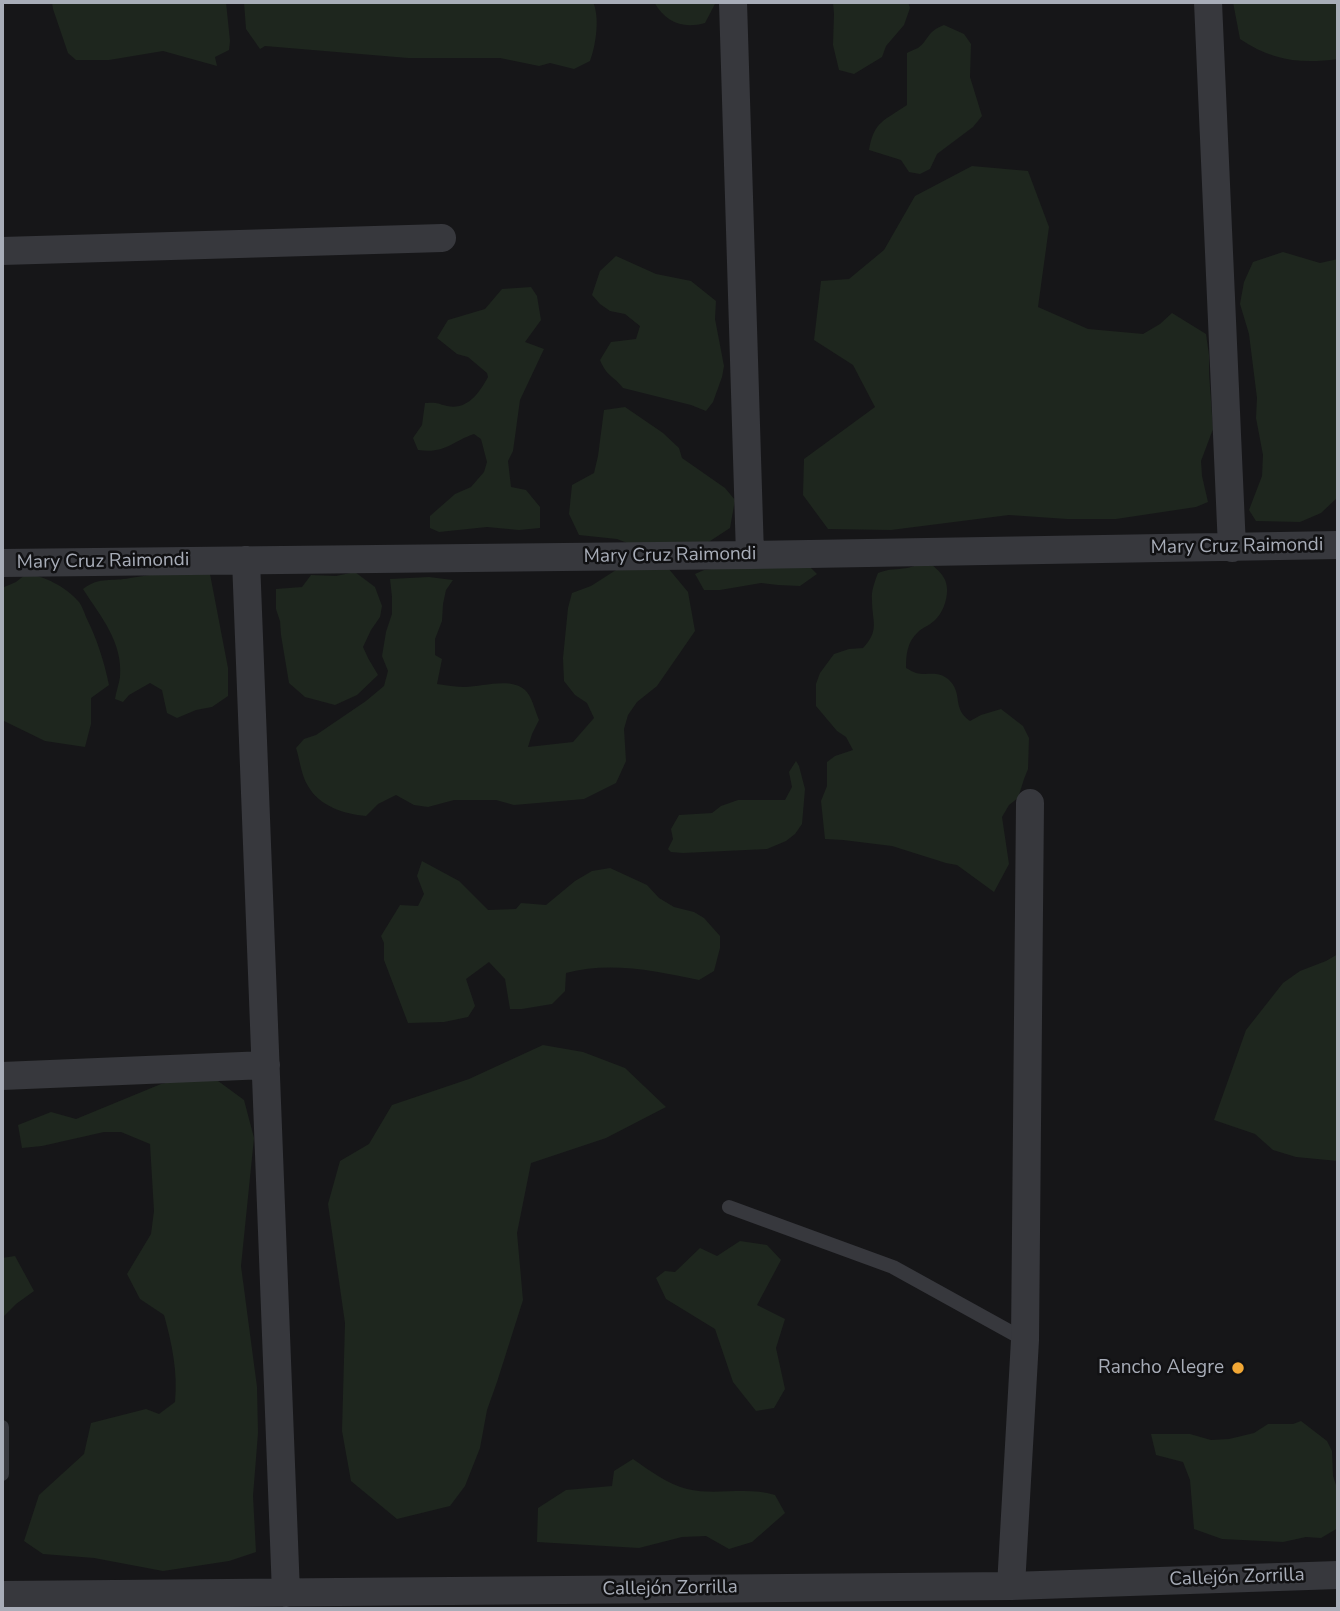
<!DOCTYPE html>
<html>
<head>
<meta charset="utf-8">
<style>
	body { margin:0 }
	#map { position:relative; width:1340px; height:1611px; overflow:hidden; background:#161618; font-family:"Nunito Sans",sans-serif }
	canvas { display:block }
	.frame { position:absolute; inset:0; border:4px solid #a8adb8; pointer-events:none }
</style>
</head>
<body>
<div id="map">
<canvas width="1340" height="1611"></canvas>
<div class="frame"></div>
</div>
<script>
const g = document.querySelector('canvas').getContext('2d');
g.lineJoin = 'round';
function paint(path, color) { g.fillStyle = color; g.fill(path, 'evenodd'); }
function stroke(path, color, width, dash) { g.strokeStyle = color; g.lineWidth = width; g.lineCap = dash ? 'butt' : 'round'; g.setLineDash(dash || []); g.stroke(path); }
function drawText(font, color, halo, rows, align = 'center') {
  g.font = font + ' "Nunito Sans",sans-serif'; g.lineWidth = 5; g.setLineDash([]); g.textBaseline = 'middle'; g.strokeStyle = halo; g.fillStyle = color; for (const [text, x, y, turn = 0] of rows) {
    g.save(); g.translate(x, y); g.rotate((+turn || 0) * Math.PI / 180); g.textAlign = isNaN(turn) ? turn : align; if (halo) g.strokeText(text, 0, 0); g.fillText(text, 0, 0); g.restore();
  }
}
paint(new Path2D(`
	M 52,2 L 226,2 L 230,41 L 229,50 L 215,57 L 217,66 L 163,51 L 109,60 L 76,60 L 68,53 L 53,9 Z
	M 244,2 L 593,2 C 600,17 596,45 590,61 L 574,69 L 550,63 L 539,66 L 500,58 L 408,58 L 265,46 L 260,49 L 246,29 Z
	M 654,2 L 716,2 L 705,23 C 683,29 666,23 654,2 Z
	M 833,2 L 908,2 L 910,8 L 904,25 L 886,46 L 882,57 L 854,74 L 839,70 L 833,45 L 834,14 Z
	M 1233,2 L 1338,2 L 1338,59 C 1301,64 1272,61 1240,39 Z
	M 944,25 L 964,34 L 971,44 L 970,77 L 982,116 L 973,127 L 937,154 L 930,169 L 920,174 L 909,172 L 901,160 L 869,150 C 874,121 884,121 907,105 L 907,53 C 910,51 914,50 918,48 C 929,40 927,31 944,25 Z
	M 972,166 L 1028,171 L 1049,227 L 1038,307 L 1088,329 L 1143,334 L 1160,324 L 1172,313 L 1206,334 L 1209,355 L 1209,373 L 1213,429 L 1201,461 L 1202,476 L 1208,502 L 1196,507 L 1116,519 L 1067,519 L 1009,515 L 891,530 L 828,529 L 803,495 L 804,459 L 875,407 L 853,365 L 814,340 L 821,281 L 849,279 L 884,250 L 915,196 Z
	M 1283,252 L 1320,263 L 1338,259 L 1338,497 L 1321,513 L 1300,522 L 1256,521 L 1249,510 L 1262,476 L 1263,455 L 1256,418 L 1257,398 L 1249,334 L 1240,304 L 1244,282 L 1253,262 Z
	M 616,256 L 656,274 L 691,281 L 716,301 L 715,319 L 724,366 L 722,377 L 713,402 L 706,411 L 691,405 L 623,388 C 613,375 607,377 600,360 L 611,342 L 636,339 L 640,326 L 625,314 L 610,311 L 600,304 L 592,295 L 600,271 Z
	M 531,287 L 537,296 L 541,320 L 525,342 L 544,349 L 520,400 L 513,451 L 508,461 L 511,487 L 526,490 L 540,507 L 540,528 L 519,530 L 487,527 L 439,532 L 430,528 L 430,516 L 455,494 L 471,487 L 484,472 L 487,462 L 481,439 L 474,434 C 451,442 445,454 418,450 L 413,438 L 422,425 L 425,403 C 437,402 436,403 447,406 C 467,411 480,392 488,377 L 487,373 L 468,357 L 457,354 L 437,338 L 448,320 L 485,309 L 502,289 Z
	M 625,407 L 663,433 L 679,448 L 682,458 L 725,488 L 735,500 L 730,528 L 707,543 L 640,548 L 617,539 L 579,535 L 569,514 L 572,485 L 594,473 L 598,456 L 604,410 Z
	M 929,562 C 933,566 941,572 944,578 C 951,590 945,610 936,619 C 931,625 923,627 918,632 C 907,642 906,655 906,668 C 910,670 913,672 916,673 C 929,676 936,670 948,679 C 964,693 951,708 970,721 L 981,715 L 1001,709 L 1023,726 L 1029,738 L 1028,769 L 1024,779 L 1018,798 L 1009,805 L 1002,817 L 1009,864 L 994,892 L 957,865 L 946,863 L 892,846 L 843,840 L 825,839 L 821,801 L 827,786 L 827,762 L 835,756 L 853,750 L 846,737 L 837,731 L 816,706 L 816,684 L 820,673 L 834,654 L 849,649 L 863,648 C 880,630 872,622 872,600 C 871,591 875,581 878,573 C 891,568 895,570 907,568 C 913,567 921,563 929,562 Z
	M 196,566 L 210,574 L 228,668 L 228,696 L 212,707 L 196,710 L 177,718 L 167,713 L 162,690 L 150,683 L 129,695 L 123,702 L 115,699 C 116,692 119,684 120,677 C 123,642 101,617 83,589 C 100,576 112,582 130,578 C 152,575 174,570 196,566 Z
	M 726,567 L 810,567 L 817,574 L 800,586 L 778,585 L 761,583 L 720,590 L 704,590 L 695,574 L 704,570 Z
	M 668,568 L 688,592 L 695,631 L 657,686 L 637,702 L 628,715 L 624,729 L 626,761 L 616,783 L 584,799 L 514,805 L 496,800 L 454,800 L 428,807 L 414,805 L 396,795 L 378,804 L 366,816 C 344,814 319,806 308,786 C 301,775 300,760 296,748 L 304,739 L 316,735 L 366,701 L 384,686 L 388,671 L 382,656 L 386,632 L 392,614 L 392,597 L 390,579 L 429,577 L 453,580 L 446,590 L 443,604 L 442,621 L 435,639 L 435,655 L 442,659 L 437,684 C 446,685 456,687 465,687 C 482,687 510,677 525,690 C 532,696 535,711 539,720 L 532,734 L 528,747 L 573,742 L 594,718 L 587,703 L 575,695 L 564,681 L 563,658 L 568,608 L 572,593 L 591,586 L 616,570 Z
	M 355,572 L 375,587 L 382,606 L 380,617 L 371,630 L 363,647 L 368,658 L 378,675 L 357,695 L 335,705 L 305,697 L 289,683 L 281,635 L 280,621 L 276,609 L 276,589 L 302,587 L 311,575 L 336,576 Z
	M 26,574 C 45,576 66,587 79,602 C 82,606 84,612 86,617 C 97,639 104,661 109,685 L 91,698 L 91,724 L 85,747 L 45,741 L 4,721 L 2,722 L 2,588 L 16,582 Z
	M 796,761 L 799,766 L 805,789 L 802,824 L 795,834 L 786,841 L 767,849 L 683,853 L 671,852 L 668,849 L 673,839 L 671,829 L 679,815 L 712,813 L 721,806 L 738,800 L 785,800 L 792,787 L 789,772 Z
	M 422,861 L 459,881 L 488,910 L 516,909 L 521,903 L 546,905 L 575,881 L 592,871 L 610,868 L 647,885 L 659,898 L 674,907 L 694,912 L 704,918 L 720,936 L 720,948 L 714,971 L 699,980 C 656,971 610,961 566,973 L 565,991 L 552,1004 L 522,1009 L 510,1009 L 505,979 L 489,962 L 466,979 L 475,1006 L 468,1017 L 444,1022 L 408,1023 L 384,960 L 384,943 L 381,936 L 400,905 L 418,906 L 424,894 L 417,876 Z
	M 1338,954 L 1338,1161 L 1296,1157 L 1273,1150 L 1255,1134 L 1214,1120 L 1246,1030 L 1283,983 L 1300,971 L 1326,961 Z
	M 543,1045 L 583,1052 L 625,1068 L 666,1107 L 606,1138 L 531,1163 L 517,1233 L 523,1300 L 497,1382 L 487,1410 L 480,1448 L 465,1486 L 450,1506 L 397,1519 L 351,1481 L 342,1431 L 345,1323 L 328,1204 L 340,1161 L 369,1144 L 392,1105 L 469,1079 Z
	M 192,1078 L 214,1078 L 244,1100 L 254,1138 L 241,1266 L 257,1387 L 258,1433 L 253,1496 L 256,1552 L 229,1561 L 163,1571 L 94,1558 L 43,1554 L 24,1541 L 39,1495 L 84,1454 L 91,1423 L 146,1409 L 159,1414 L 175,1402 C 178,1372 172,1344 164,1315 L 140,1299 L 127,1274 L 151,1234 L 154,1211 L 150,1144 L 121,1132 L 104,1132 L 42,1146 L 22,1148 L 18,1125 L 51,1112 L 76,1119 L 161,1084 Z
	M 740,1241 L 767,1245 L 781,1260 L 757,1305 L 785,1319 L 776,1348 L 785,1389 L 774,1408 L 756,1411 L 733,1382 L 715,1329 L 666,1299 L 656,1278 L 665,1271 L 675,1272 L 700,1248 L 717,1256 Z
	M 15,1256 L 34,1291 L 16,1304 L 2,1318 L 2,1258 Z
	M 1301,1421 L 1327,1441 L 1332,1451 L 1333,1476 L 1338,1491 L 1338,1528 L 1321,1538 L 1306,1537 L 1283,1542 L 1222,1539 L 1194,1529 L 1190,1480 L 1183,1462 L 1156,1455 L 1151,1434 L 1190,1434 L 1211,1440 L 1229,1439 L 1254,1433 L 1268,1424 L 1293,1424 Z
	M 633,1459 C 649,1470 667,1484 687,1489 C 716,1496 746,1486 775,1495 L 785,1513 L 752,1542 L 729,1549 L 706,1536 L 682,1537 L 639,1548 L 537,1542 L 538,1508 L 566,1490 L 612,1486 L 614,1471 Z`), '#1e261e');
stroke(new Path2D(`
	M 729,1207 L 893,1267 L 1025,1340
	M 2,1427 L 2,1474`), '#37383d', 14);
stroke(new Path2D(`
	M 733,2 L 750,555
	M 1208,2 L 1232,548
	M 2,251 L 442,238
	M 246,560 L 286,1593
	M 2,563 L 750,555 L 1338,545
	M 2,1076 L 266,1065
	M 1011,1586 L 1025,1340 L 1030,803
	M 2,1595 L 1011,1586 L 1338,1575`), '#37383d', 28);
for (const [x, y, r, color] of [
	[1238,1368,7,"#f1a735"]
]) { const dot = new Path2D(); dot.arc(x, y, r, 0, 2 * Math.PI); g.fillStyle = color; g.fill(dot); stroke(dot, '#111113', 2.5); }
drawText('19px', '#a8adb8', '#111113', [
	["Mary Cruz Raimondi",1237,547,-1],
	["Mary Cruz Raimondi",670,556,-1],
	["Mary Cruz Raimondi",103,562,-1],
	["Callejón Zorrilla",1237,1578,-2],
	["Callejón Zorrilla",670,1589,-1]
]);
drawText('19px', '#a8adb8', '#111113', [
	["Rancho Alegre",1224,1368]
], 'right');
</script>
</body>
</html>
